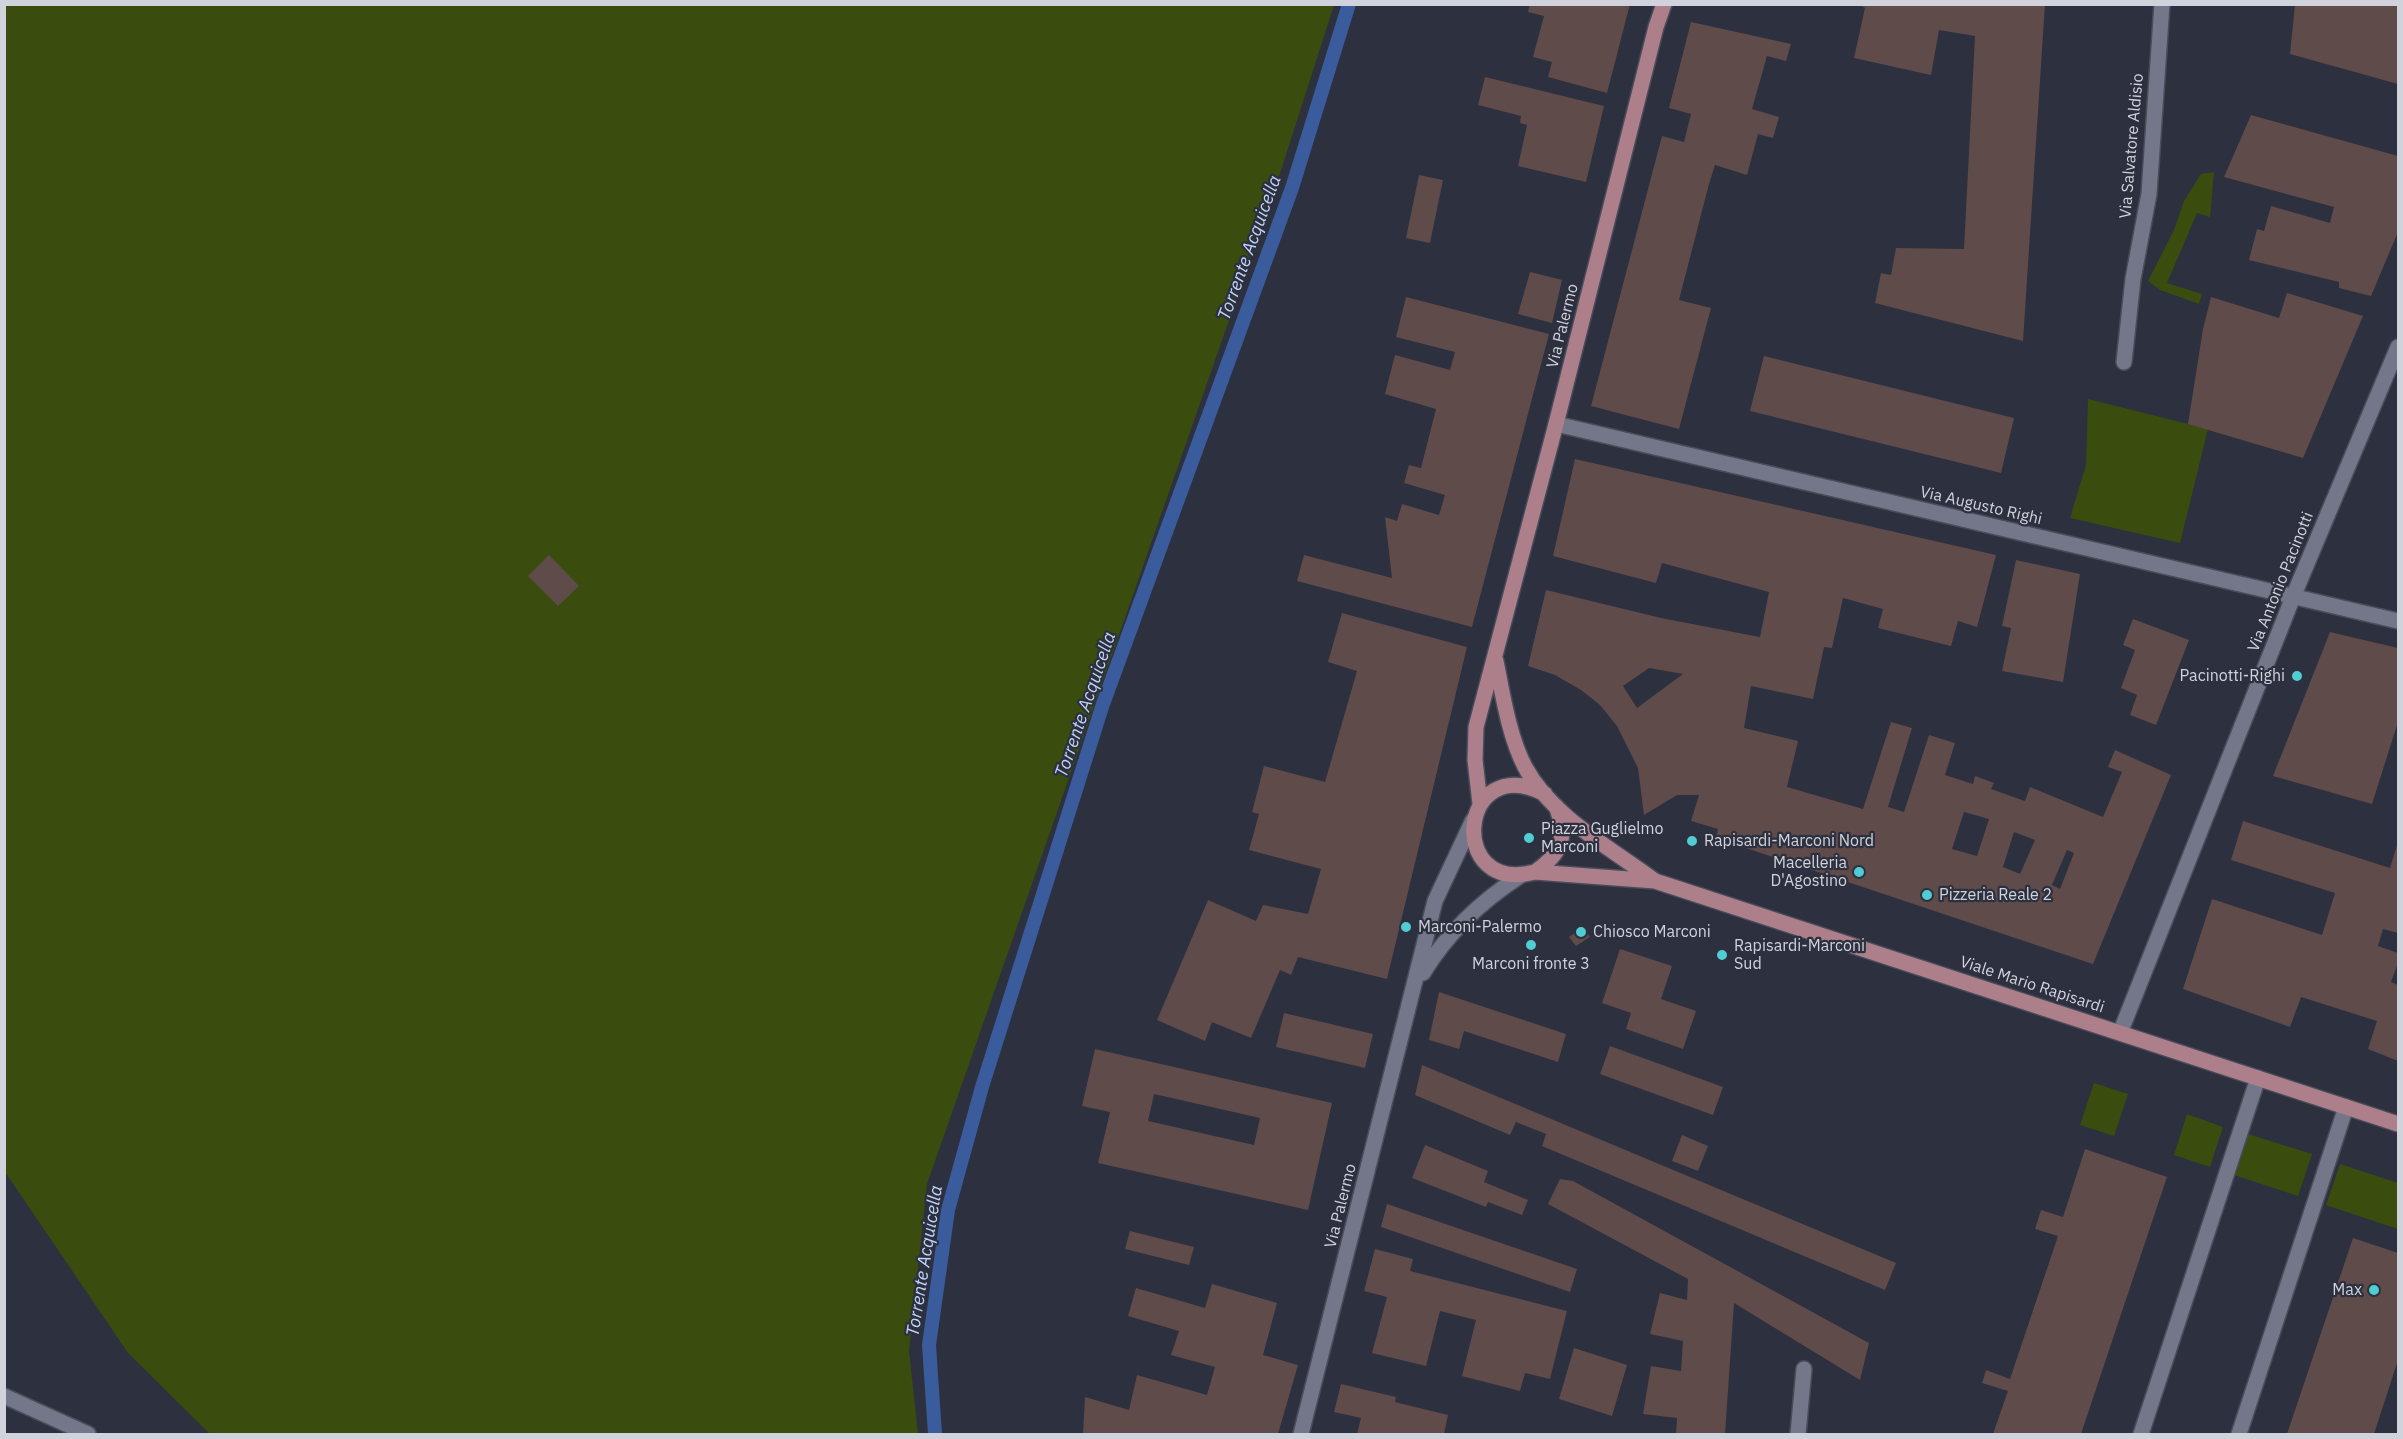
<!DOCTYPE html>
<html>
<head>
<meta charset="utf-8">
<style>
	body { margin:0 }
	#map { position:relative; width:2403px; height:1439px; overflow:hidden; background:#2d303f; font-family:"IBM Plex Sans",sans-serif }
	canvas { display:block }
	.frame { position:absolute; inset:0; border:6px solid #d0d2dc; pointer-events:none }
</style>
</head>
<body>
<div id="map">
<canvas width="2403" height="1439"></canvas>
<div class="frame"></div>
</div>
<script>
const g = document.querySelector('canvas').getContext('2d');
g.lineJoin = 'round';
function paint(path, color) { g.fillStyle = color; g.fill(path, 'evenodd'); }
function stroke(path, color, width, dash) { g.strokeStyle = color; g.lineWidth = width; g.lineCap = dash ? 'butt' : 'round'; g.setLineDash(dash || []); g.stroke(path); }
function drawText(font, color, halo, rows, align = 'center') {
  g.font = font + ' "IBM Plex Sans",sans-serif'; g.lineWidth = 4.5; g.setLineDash([]); g.textBaseline = 'middle'; g.strokeStyle = halo; g.fillStyle = color; for (const [text, x, y, turn = 0] of rows) {
    g.save(); g.translate(x, y); g.rotate((+turn || 0) * Math.PI / 180); g.textAlign = isNaN(turn) ? turn : align; if (halo) g.strokeText(text, 0, 0); g.fillText(text, 0, 0); g.restore();
  }
}
paint(new Path2D(`
	M 4,5 L 1334,5 L 1276,186 L 927,1184 L 909,1351 L 918,1434 L 210,1434 L 128,1353 L 5,1172 Z
	M 2214,172 L 2210,217 L 2197,213 L 2167,283 L 2202,294 L 2199,304 L 2160,290 L 2148,281 L 2174,230 L 2184,201 L 2201,174 Z
	M 2088,399 L 2208,429 L 2180,543 L 2070,518 L 2086,465 Z
	M 2094,1083 L 2128,1094 L 2114,1136 L 2080,1125 Z
	M 2187,1114 L 2223,1127 L 2210,1167 L 2174,1155 Z
	M 2248,1134 L 2312,1154 L 2298,1196 L 2234,1175 Z
	M 2340,1164 L 2398,1183 L 2398,1229 L 2326,1205 Z`), '#3a4c0e');
stroke(new Path2D(`
	M 935,1434 L 929,1345 L 948,1210 L 982,1087 L 1103,704 L 1292,188 L 1349,4`), '#3a5c9c', 14);
paint(new Path2D(`
	M 1530,4 L 1630,4 L 1607,93 L 1548,77 L 1552,62 L 1533,57 L 1544,16 L 1528,12 Z
	M 1859,4 L 2045,4 L 2023,341 L 1875,303 L 1881,273 L 1891,275 L 1896,248 L 1964,249 L 1975,36 L 1939,30 L 1931,75 L 1854,58 L 1865,8 Z
	M 2295,4 L 2398,4 L 2398,84 L 2290,54 Z
	M 1691,22 L 1791,44 L 1786,61 L 1767,56 L 1752,109 L 1779,117 L 1773,138 L 1758,134 L 1747,175 L 1715,165 L 1709,184 L 1679,300 L 1711,308 L 1679,429 L 1591,406 L 1662,136 L 1684,142 L 1691,114 L 1669,108 Z
	M 1485,77 L 1604,106 L 1586,182 L 1518,166 L 1527,125 L 1520,123 L 1521,116 L 1478,105 Z
	M 2251,115 L 2398,156 L 2398,232 L 2371,296 L 2339,288 L 2339,282 L 2249,260 L 2257,229 L 2264,231 L 2271,206 L 2330,223 L 2334,207 L 2224,177 Z
	M 1419,175 L 1443,180 L 1430,243 L 1406,238 Z
	M 1530,272 L 1562,280 L 1552,323 L 1518,314 Z
	M 2287,293 L 2363,316 L 2303,458 L 2188,424 L 2203,329 L 2211,297 L 2279,318 Z
	M 1406,297 L 1549,334 L 1472,627 L 1297,581 L 1304,555 L 1392,578 L 1385,517 L 1397,521 L 1402,504 L 1439,515 L 1445,495 L 1404,483 L 1409,465 L 1421,468 L 1436,409 L 1385,394 L 1395,355 L 1450,370 L 1455,352 L 1396,337 Z
	M 1764,356 L 2014,418 L 2001,473 L 1750,411 Z
	M 1575,459 L 1996,555 L 1977,627 L 1958,621 L 1951,646 L 1878,628 L 1883,609 L 1843,598 L 1832,648 L 1824,647 L 1813,699 L 1751,686 L 1744,728 L 1798,741 L 1787,787 L 1863,809 L 1891,722 L 1912,728 L 1888,807 L 1904,812 L 1929,735 L 1955,743 L 1945,775 L 1973,784 L 1975,776 L 1994,783 L 1991,789 L 2025,801 L 2030,787 L 2103,817 L 2122,772 L 2108,767 L 2115,750 L 2171,775 L 2093,964 L 1716,838 L 1718,829 L 1691,821 L 1699,795 L 1677,795 L 1644,815 L 1638,768 L 1617,726 L 1600,705 L 1581,690 L 1555,675 L 1528,666 L 1546,590 L 1661,618 L 1760,637 L 1769,592 L 1662,563 L 1656,583 L 1553,556 ZM 1649,668 L 1683,674 L 1637,708 L 1623,686 ZM 1964,812 L 1989,819 L 1977,856 L 1952,849 ZM 2014,832 L 2035,840 L 2020,874 L 2003,867 ZM 2067,850 L 2074,853 L 2060,889 L 2052,885 Z
	M 549,555 L 579,586 L 558,606 L 528,576 Z
	M 2016,560 L 2080,574 L 2063,682 L 2002,671 L 2011,628 L 2002,626 Z
	M 1342,613 L 1467,647 L 1387,979 L 1298,957 L 1291,975 L 1280,970 L 1251,1038 L 1212,1022 L 1205,1041 L 1157,1020 L 1208,900 L 1256,921 L 1263,905 L 1308,914 L 1321,869 L 1249,850 L 1259,814 L 1252,812 L 1264,766 L 1325,782 L 1357,671 L 1328,662 Z
	M 2133,619 L 2189,640 L 2156,725 L 2130,715 L 2137,695 L 2121,688 L 2135,650 L 2123,645 Z
	M 2330,632 L 2398,648 L 2398,722 L 2372,804 L 2273,776 Z
	M 2243,821 L 2390,868 L 2398,842 L 2398,933 L 2383,929 L 2378,946 L 2398,953 L 2398,963 L 2391,982 L 2398,985 L 2398,1061 L 2368,1049 L 2377,1021 L 2301,997 L 2290,1027 L 2183,989 L 2212,899 L 2322,935 L 2335,893 L 2231,860 Z
	M 1583,927 L 1590,937 L 1576,946 L 1569,937 Z
	M 1620,949 L 1672,966 L 1661,999 L 1696,1011 L 1683,1049 L 1626,1029 L 1631,1013 L 1602,1003 Z
	M 1439,992 L 1566,1034 L 1558,1062 L 1464,1031 L 1459,1049 L 1429,1040 Z
	M 1284,1013 L 1373,1034 L 1365,1068 L 1276,1047 Z
	M 1610,1046 L 1723,1087 L 1713,1115 L 1600,1074 Z
	M 1095,1049 L 1332,1103 L 1308,1210 L 1098,1163 L 1110,1112 L 1082,1106 ZM 1154,1094 L 1260,1118 L 1254,1145 L 1148,1121 Z
	M 1422,1065 L 1896,1263 L 1885,1290 L 1542,1146 L 1546,1134 L 1516,1122 L 1510,1135 L 1415,1095 Z
	M 1682,1135 L 1708,1146 L 1698,1171 L 1672,1161 Z
	M 1425,1145 L 1488,1171 L 1484,1182 L 1528,1200 L 1522,1215 L 1488,1202 L 1486,1207 L 1412,1178 Z
	M 2085,1149 L 2167,1177 L 2081,1434 L 1993,1434 L 2008,1391 L 1982,1383 L 1986,1370 L 2010,1379 L 2058,1236 L 2035,1229 L 2041,1210 L 2063,1217 Z
	M 1560,1179 L 1573,1181 L 1869,1343 L 1860,1380 L 1734,1303 L 1725,1434 L 1676,1434 L 1677,1418 L 1643,1414 L 1651,1366 L 1681,1371 L 1683,1341 L 1650,1334 L 1660,1293 L 1687,1300 L 1688,1279 L 1548,1204 Z
	M 1387,1204 L 1577,1269 L 1570,1292 L 1381,1227 Z
	M 1130,1231 L 1194,1247 L 1189,1265 L 1125,1249 Z
	M 2353,1238 L 2398,1253 L 2398,1360 L 2374,1434 L 2287,1434 Z
	M 1375,1249 L 1413,1259 L 1410,1271 L 1567,1311 L 1550,1379 L 1525,1373 L 1520,1391 L 1462,1376 L 1476,1320 L 1440,1311 L 1426,1366 L 1372,1353 L 1387,1297 L 1364,1291 Z
	M 1212,1284 L 1277,1303 L 1263,1355 L 1298,1365 L 1278,1434 L 1083,1434 L 1085,1397 L 1129,1410 L 1137,1375 L 1207,1395 L 1215,1367 L 1171,1355 L 1179,1331 L 1128,1316 L 1136,1288 L 1205,1308 Z
	M 1574,1348 L 1627,1365 L 1612,1416 L 1559,1399 Z
	M 1341,1384 L 1396,1397 L 1395,1402 L 1448,1415 L 1444,1434 L 1357,1434 L 1361,1418 L 1334,1412 Z`), '#5f4b49');
const service = new Path2D(`
	M 2141,1434 L 2258,1078
	M 2239,1434 L 2346,1107`);
const minor = new Path2D(`
	M 2124,362 L 2133,279 L 2149,194 L 2162,4
	M 1556,424 L 2398,621
	M 4,1396 L 88,1434
	M 1798,1434 L 1804,1369`);
const secondary = new Path2D(`
	M 1423,973 C 1448,932 1480,902 1520,876
	M 2120,1033 L 2293,597 L 2398,347
	M 1301,1434 L 1435,901 L 1473,820`);
const primary = new Path2D(`
	M 1496,661 C 1503,696 1509,736 1525,767 C 1552,817 1611,848 1655,881
	M 1545,794 C 1459,749 1445,896 1535,872 L 1655,881 L 2398,1124
	M 1480,804 L 1475,760 L 1476,727 L 1556,424 L 1656,27 L 1664,4
	M 1535,872 C 1562,853 1568,837 1556,806`);
stroke(service, '#494c59', 18);
stroke(minor, '#494c59', 18);
stroke(secondary, '#494c59', 18);
stroke(primary, '#494c59', 18);
stroke(service, '#737789', 15);
stroke(minor, '#737789', 15);
stroke(secondary, '#737789', 15);
stroke(primary, '#ac7f8a', 15);
for (const [x, y, r, color] of [
	[2297,676,6,"#51ccd3"],
	[1529,838,6,"#51ccd3"],
	[1692,841,6,"#51ccd3"],
	[1859,872,6,"#51ccd3"],
	[1927,895,6,"#51ccd3"],
	[1406,927,6,"#51ccd3"],
	[1581,932,6,"#51ccd3"],
	[1531,945,6,"#51ccd3"],
	[1722,955,6,"#51ccd3"],
	[2374,1290,6,"#51ccd3"]
]) { const dot = new Path2D(); dot.arc(x, y, r, 0, 2 * Math.PI); g.fillStyle = color; g.fill(dot); stroke(dot, '#2d303f', 2); }
drawText('16px', '#d0d2dc', '#2d303f', [
	["Via Salvatore Aldisio",2132,146,-85],
	["Via Palermo",1563,326,-76],
	["Via Augusto Righi",1981,506,13],
	["Via Antonio Pacinotti",2281,582,-68],
	["Viale Mario Rapisardi",2032,985,18],
	["Via Palermo",1341,1206,-76]
]);
drawText('16px', '#d0d2dc', '#2d303f', [
	["Pacinotti-Righi",2285,676,"right"],
	["Piazza Guglielmo",1541,829],
	["Marconi",1541,847],
	["Rapisardi-Marconi Nord",1704,841],
	["Macelleria",1847,863,"right"],
	["D'Agostino",1847,881,"right"],
	["Pizzeria Reale 2",1939,895],
	["Marconi-Palermo",1418,927],
	["Chiosco Marconi",1593,932],
	["Rapisardi-Marconi",1734,946],
	["Sud",1734,964],
	["Marconi fronte 3",1531,964,"center"],
	["Max",2362,1290,"right"]
], 'left');
drawText('italic 18px', '#c0d4fa', '#2d303f', [
	["Torrente Acquicella",1250,248,-70],
	["Torrente Acquicella",1086,705,-71],
	["Torrente Acquicella",925,1261,-81]
]);
</script>
</body>
</html>
